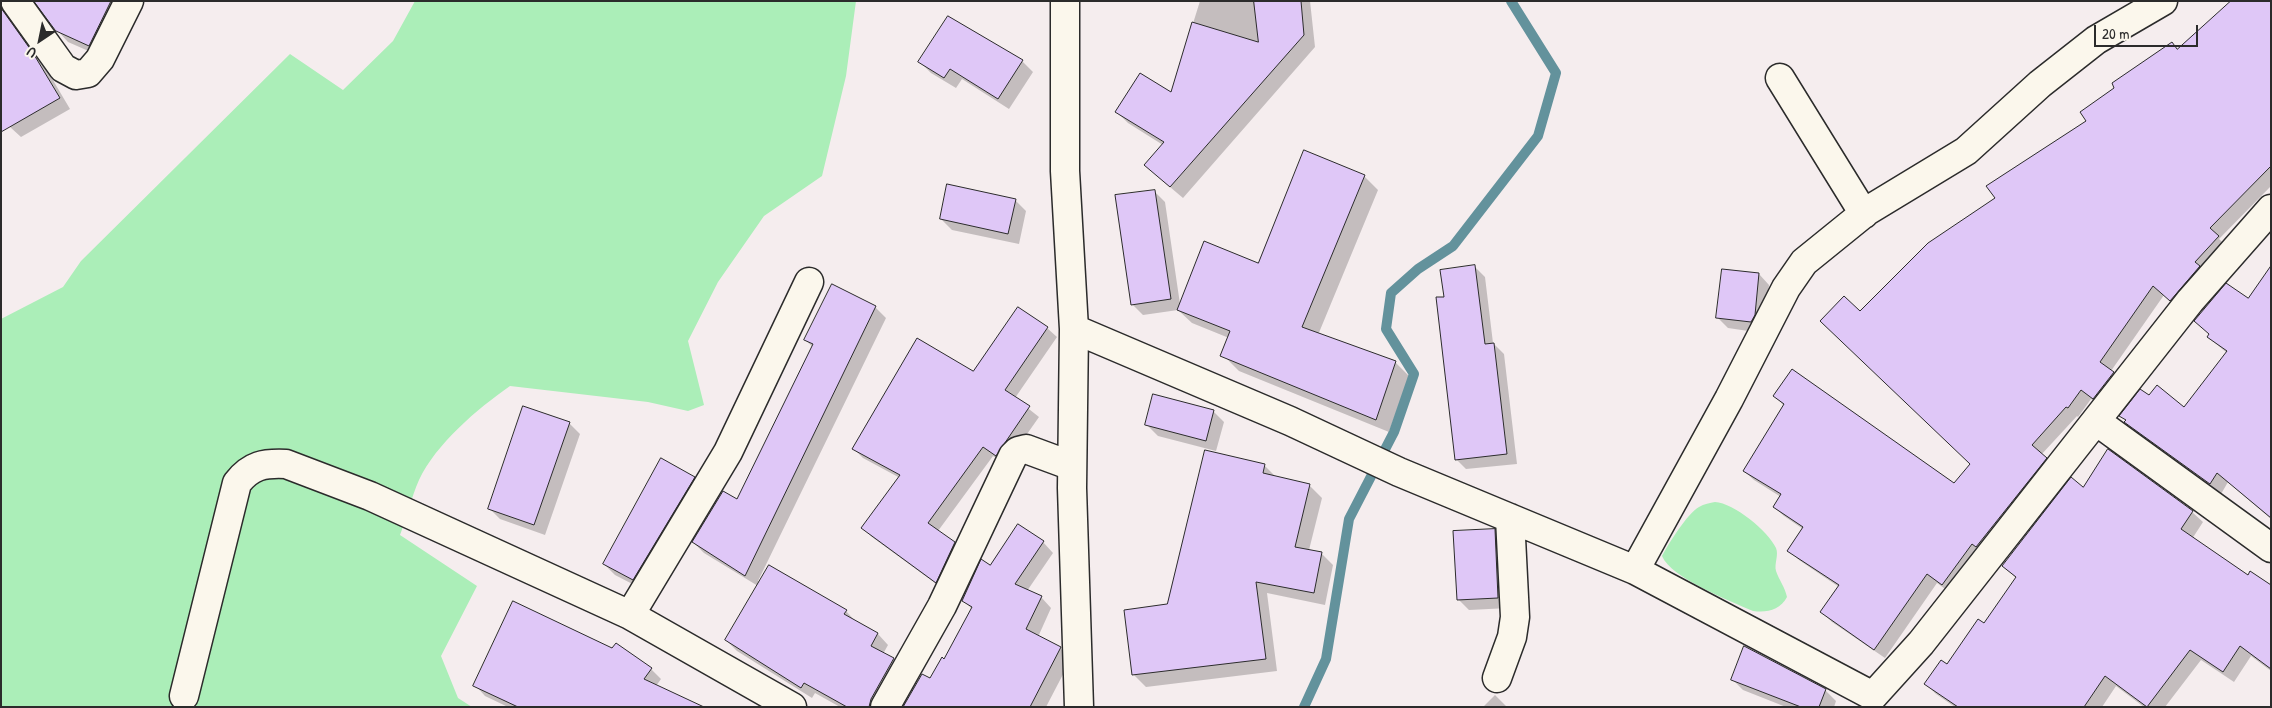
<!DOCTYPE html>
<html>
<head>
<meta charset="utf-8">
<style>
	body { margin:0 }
	#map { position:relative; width:2272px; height:708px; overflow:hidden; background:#f5edee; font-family:"Patrick Hand",sans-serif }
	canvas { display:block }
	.frame { position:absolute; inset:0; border:2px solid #2b2b2b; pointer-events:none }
	.north { position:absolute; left:15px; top:15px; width:50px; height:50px; -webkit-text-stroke:4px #fbf7ec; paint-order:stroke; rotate:214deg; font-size:14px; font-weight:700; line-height:20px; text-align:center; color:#2b2b2b }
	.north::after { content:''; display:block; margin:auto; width:18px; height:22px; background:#2b2b2b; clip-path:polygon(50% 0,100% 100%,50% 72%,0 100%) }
	.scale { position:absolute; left:2094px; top:25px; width:104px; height:22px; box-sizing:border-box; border:2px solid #2b2b2b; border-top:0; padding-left:6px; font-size:15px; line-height:18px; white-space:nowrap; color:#2b2b2b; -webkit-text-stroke:4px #fbf7ec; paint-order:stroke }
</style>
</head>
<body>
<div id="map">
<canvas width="2272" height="708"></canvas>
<div class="frame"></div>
<div class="north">U</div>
<div class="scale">20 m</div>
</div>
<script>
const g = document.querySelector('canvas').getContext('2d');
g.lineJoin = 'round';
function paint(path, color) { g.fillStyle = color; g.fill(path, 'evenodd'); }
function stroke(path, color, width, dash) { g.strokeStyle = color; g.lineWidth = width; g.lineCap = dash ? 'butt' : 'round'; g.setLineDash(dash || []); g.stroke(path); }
paint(new Path2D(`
	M 415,1 L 856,1 L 846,76 L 822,176 L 764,216 L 718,282 L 688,341 L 704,405 L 688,411 L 648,402 L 510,386 C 477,409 436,444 419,480 C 411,498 407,517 400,535 L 477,586 L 441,656 L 458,698 L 472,707 L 1,707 L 1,319 L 63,287 L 81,261 L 290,54 L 343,90 L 393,41 Z
	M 1715,502 C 1734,503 1768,531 1776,548 C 1779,555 1774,564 1776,571 C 1779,580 1785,587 1787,597 C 1780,610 1767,613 1753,611 C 1730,601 1671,578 1662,556 C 1669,543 1687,514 1699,507 C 1704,504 1710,503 1715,502 Z`), '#abeeb8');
paint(new Path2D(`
	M 1,1 L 15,1 L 10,14 L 13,22 L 44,65 L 70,109 L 21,137 L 10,127 L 1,112 Z
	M 36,1 L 129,1 L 100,56 L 68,42 L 57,30 Z
	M 1200,1 L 1310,1 L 1315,47 L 1183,198 L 1157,176 L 1163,145 L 1128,123 L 1117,112 L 1171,94 Z
	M 2271,1 L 2271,186 L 2219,239 L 2228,247 L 2181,309 L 2164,295 L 2111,371 L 2123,383 L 2104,407 L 2091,399 L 2078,417 L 2077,416 L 2041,455 L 2056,468 L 1952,594 L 1937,583 L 1885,658 L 1832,622 L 1822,612 L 1839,587 L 1799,560 L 1789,550 L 1803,529 L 1784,516 L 1774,507 L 1781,497 L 1754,480 L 1744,471 L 1784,406 L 1775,396 L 1954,484 L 1971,464 L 1860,313 L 2088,121 L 2116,88 L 2172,44 L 2178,49 Z
	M 982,36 L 1022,61 L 1033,72 L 1009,109 L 962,79 L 956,88 L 931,73 L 920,62 Z
	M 1364,176 L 1378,190 L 1318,335 L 1395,362 L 1409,376 L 1389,432 L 1239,371 L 1225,357 L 1229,338 L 1192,323 L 1178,310 L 1143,315 L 1132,304 L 1154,191 L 1165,202 L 1180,304 L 1259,265 Z
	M 1015,200 L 1026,211 L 1019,244 L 952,230 L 941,219 Z
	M 1475,267 L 1485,277 L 1493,343 L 1504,354 L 1517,464 L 1466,469 L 1456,459 L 1445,298 Z
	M 2271,269 L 2271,519 L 2228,482 L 2221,494 L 2136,432 L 2121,416 L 2149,397 L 2184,409 L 2227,353 L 2208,337 L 2248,300 Z
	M 1759,274 L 1769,285 L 1765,326 L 1762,333 L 1728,328 L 1717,317 Z
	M 832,286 L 875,307 L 886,318 L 758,581 L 846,611 L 856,622 L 878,634 L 888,645 L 883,654 L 894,659 L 904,670 L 884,707 L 840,707 L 815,693 L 812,698 L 737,651 L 726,640 L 758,586 L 704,553 L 693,542 L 738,501 L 813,347 L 805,340 Z
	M 1047,328 L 1057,337 L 1015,398 L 1039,417 L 1006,464 L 993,456 L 938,531 L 964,552 L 946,591 L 872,537 L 863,528 L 900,478 L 863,458 L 853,448 Z
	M 1213,411 L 1224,422 L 1216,451 L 1158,436 L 1147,425 Z
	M 569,423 L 580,434 L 545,535 L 500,519 L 489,508 Z
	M 1264,465 L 1277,478 L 1310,486 L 1322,498 L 1309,550 L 1321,553 L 1333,565 L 1325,605 L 1267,593 L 1277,671 L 1146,687 L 1134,675 L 1125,611 L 1168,605 Z
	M 694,478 L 705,488 L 644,590 L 615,575 L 604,564 Z
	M 2083,489 L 2192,512 L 2203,522 L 2192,539 L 2248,577 L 2271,586 L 2271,671 L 2251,656 L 2234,682 L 2201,660 L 2165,707 L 2144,707 L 2116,686 L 2102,707 L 1955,707 L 1936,694 L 1926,684 L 1948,666 L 1984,625 L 2017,579 L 2003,566 Z
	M 1494,531 L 1505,542 L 1509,608 L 1469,610 L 1458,599 Z
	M 1043,542 L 1053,553 L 1027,591 L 1041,597 L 1051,608 L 1038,637 L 1060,648 L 1071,659 L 1046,707 L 905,707 L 930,680 L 944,660 L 972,609 L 963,600 L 990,567 Z
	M 651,669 L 661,679 L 656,686 L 701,707 L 508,707 L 485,696 L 475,685 Z
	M 1732,679 L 1825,690 L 1836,701 L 1834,707 L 1786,707 L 1743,690 Z
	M 1495,695 L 1507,707 L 1483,707 Z`), '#0003');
stroke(new Path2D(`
	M 1304,707 L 1326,659 L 1349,519 L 1394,432 L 1414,374 L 1386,329 L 1391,293 L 1418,269 L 1453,246 L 1538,136 L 1556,73 L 1511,1`), '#63929c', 10);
const building = new Path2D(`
	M 34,1 L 111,1 L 89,46 L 56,31 Z
	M 1254,1 L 1301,1 L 1304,35 L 1170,187 L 1144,165 L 1164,142 L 1115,112 L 1140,73 L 1171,92 L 1192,22 L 1258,42 Z
	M 2231,1 L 2271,1 L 2271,166 L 2210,228 L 2219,236 L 2195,262 L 2200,266 L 2170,301 L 2153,286 L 2100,362 L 2114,372 L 2093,399 L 2081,390 L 2068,408 L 2066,407 L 2032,445 L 2047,458 L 1976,547 L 1972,544 L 1942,585 L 1927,574 L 1874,650 L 1820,612 L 1839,585 L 1787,551 L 1803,527 L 1773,507 L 1781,494 L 1743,471 L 1784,404 L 1773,396 L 1792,369 L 1954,483 L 1970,464 L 1820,321 L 1844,296 L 1860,311 L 1928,243 L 1995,198 L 1986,186 L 2086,121 L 2080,112 L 2114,88 L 2112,83 L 2172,42 L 2177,49 Z
	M 1,8 L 33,53 L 60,98 L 1,132 Z
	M 948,16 L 1023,60 L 998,99 L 950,69 L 944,78 L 918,62 Z
	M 1304,150 L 1365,175 L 1302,327 L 1396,361 L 1376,420 L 1220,356 L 1230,331 L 1177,310 L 1204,241 L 1258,263 Z
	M 947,184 L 1016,199 L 1008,234 L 940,219 Z
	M 1155,190 L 1171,299 L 1131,305 L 1115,195 Z
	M 1475,265 L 1485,344 L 1494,343 L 1507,454 L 1455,460 L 1436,297 L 1444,297 L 1440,270 Z
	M 2271,266 L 2271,518 L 2217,473 L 2210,484 L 2124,422 L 2126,420 L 2119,416 L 2140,389 L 2149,395 L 2157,385 L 2184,407 L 2227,351 L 2207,337 L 2209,334 L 2194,321 L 2226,283 L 2248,298 Z
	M 1722,269 L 1759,273 L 1755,315 L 1751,322 L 1716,318 Z
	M 832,284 L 876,306 L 745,576 L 692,542 L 723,491 L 737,499 L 813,344 L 804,340 Z
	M 1018,307 L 1048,327 L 1005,390 L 1030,406 L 996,456 L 983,447 L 928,523 L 955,542 L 936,583 L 861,528 L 900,475 L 852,449 L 917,338 L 973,371 Z
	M 1153,394 L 1214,410 L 1206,441 L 1145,425 Z
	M 523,406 L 570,422 L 534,525 L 488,509 Z
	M 2108,449 L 2193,511 L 2181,529 L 2248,575 L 2250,571 L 2271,585 L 2271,669 L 2240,646 L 2223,672 L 2190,650 L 2147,707 L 2105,676 L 2084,707 L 1958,707 L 1924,684 L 1941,660 L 1947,664 L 1978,619 L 1984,623 L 2016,577 L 2002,566 L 2071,477 L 2083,487 Z
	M 1205,450 L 1265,464 L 1263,473 L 1310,484 L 1295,547 L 1322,552 L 1314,593 L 1256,582 L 1266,659 L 1132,675 L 1124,610 L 1167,604 Z
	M 661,458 L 695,477 L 633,580 L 603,564 Z
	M 1018,524 L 1044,541 L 1015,584 L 1042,596 L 1026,629 L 1061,647 L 1030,707 L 903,707 L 922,674 L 930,678 L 942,657 L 944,659 L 972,607 L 962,601 L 981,559 L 990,565 Z
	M 1495,529 L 1498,598 L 1457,600 L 1453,531 Z
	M 769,565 L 847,610 L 844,614 L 878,633 L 871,646 L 894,658 L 871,699 L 869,707 L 847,707 L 804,683 L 801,688 L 725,640 Z
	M 513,601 L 612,648 L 616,643 L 652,668 L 644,679 L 704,707 L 518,707 L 473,686 Z
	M 1744,646 L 1826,689 L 1819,707 L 1801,707 L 1731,680 Z`);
paint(building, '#dfc7f7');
stroke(building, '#2b2b2b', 1);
const minor = new Path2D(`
	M 15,1 L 63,68 L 76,75 L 88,73 L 100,59 L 129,1
	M 1065,1 L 1065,171 L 1074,329 L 1072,488 L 1079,707
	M 1780,78 L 1864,214
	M 1074,329 L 1290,421 L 1399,472 L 1635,570 L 1873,696 L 1921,643 L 2190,301 L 2271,209
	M 2096,421 L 2271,548
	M 1635,570 L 1729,399 L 1786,288 L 1804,262 L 1867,211 L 1966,151 L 2040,84 L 2096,40 L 2163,1
	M 630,615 L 728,452 L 809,282
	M 1497,678 L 1512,637 L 1515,617 L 1510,518
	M 184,696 L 237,483 C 251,465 264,463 286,464 L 370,496 L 630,615 L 792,707
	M 885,707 L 942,606 L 1013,456 L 1018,451 L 1026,449 L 1072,466`);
stroke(minor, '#2b2b2b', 31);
stroke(minor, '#fbf7ec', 28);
</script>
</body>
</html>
